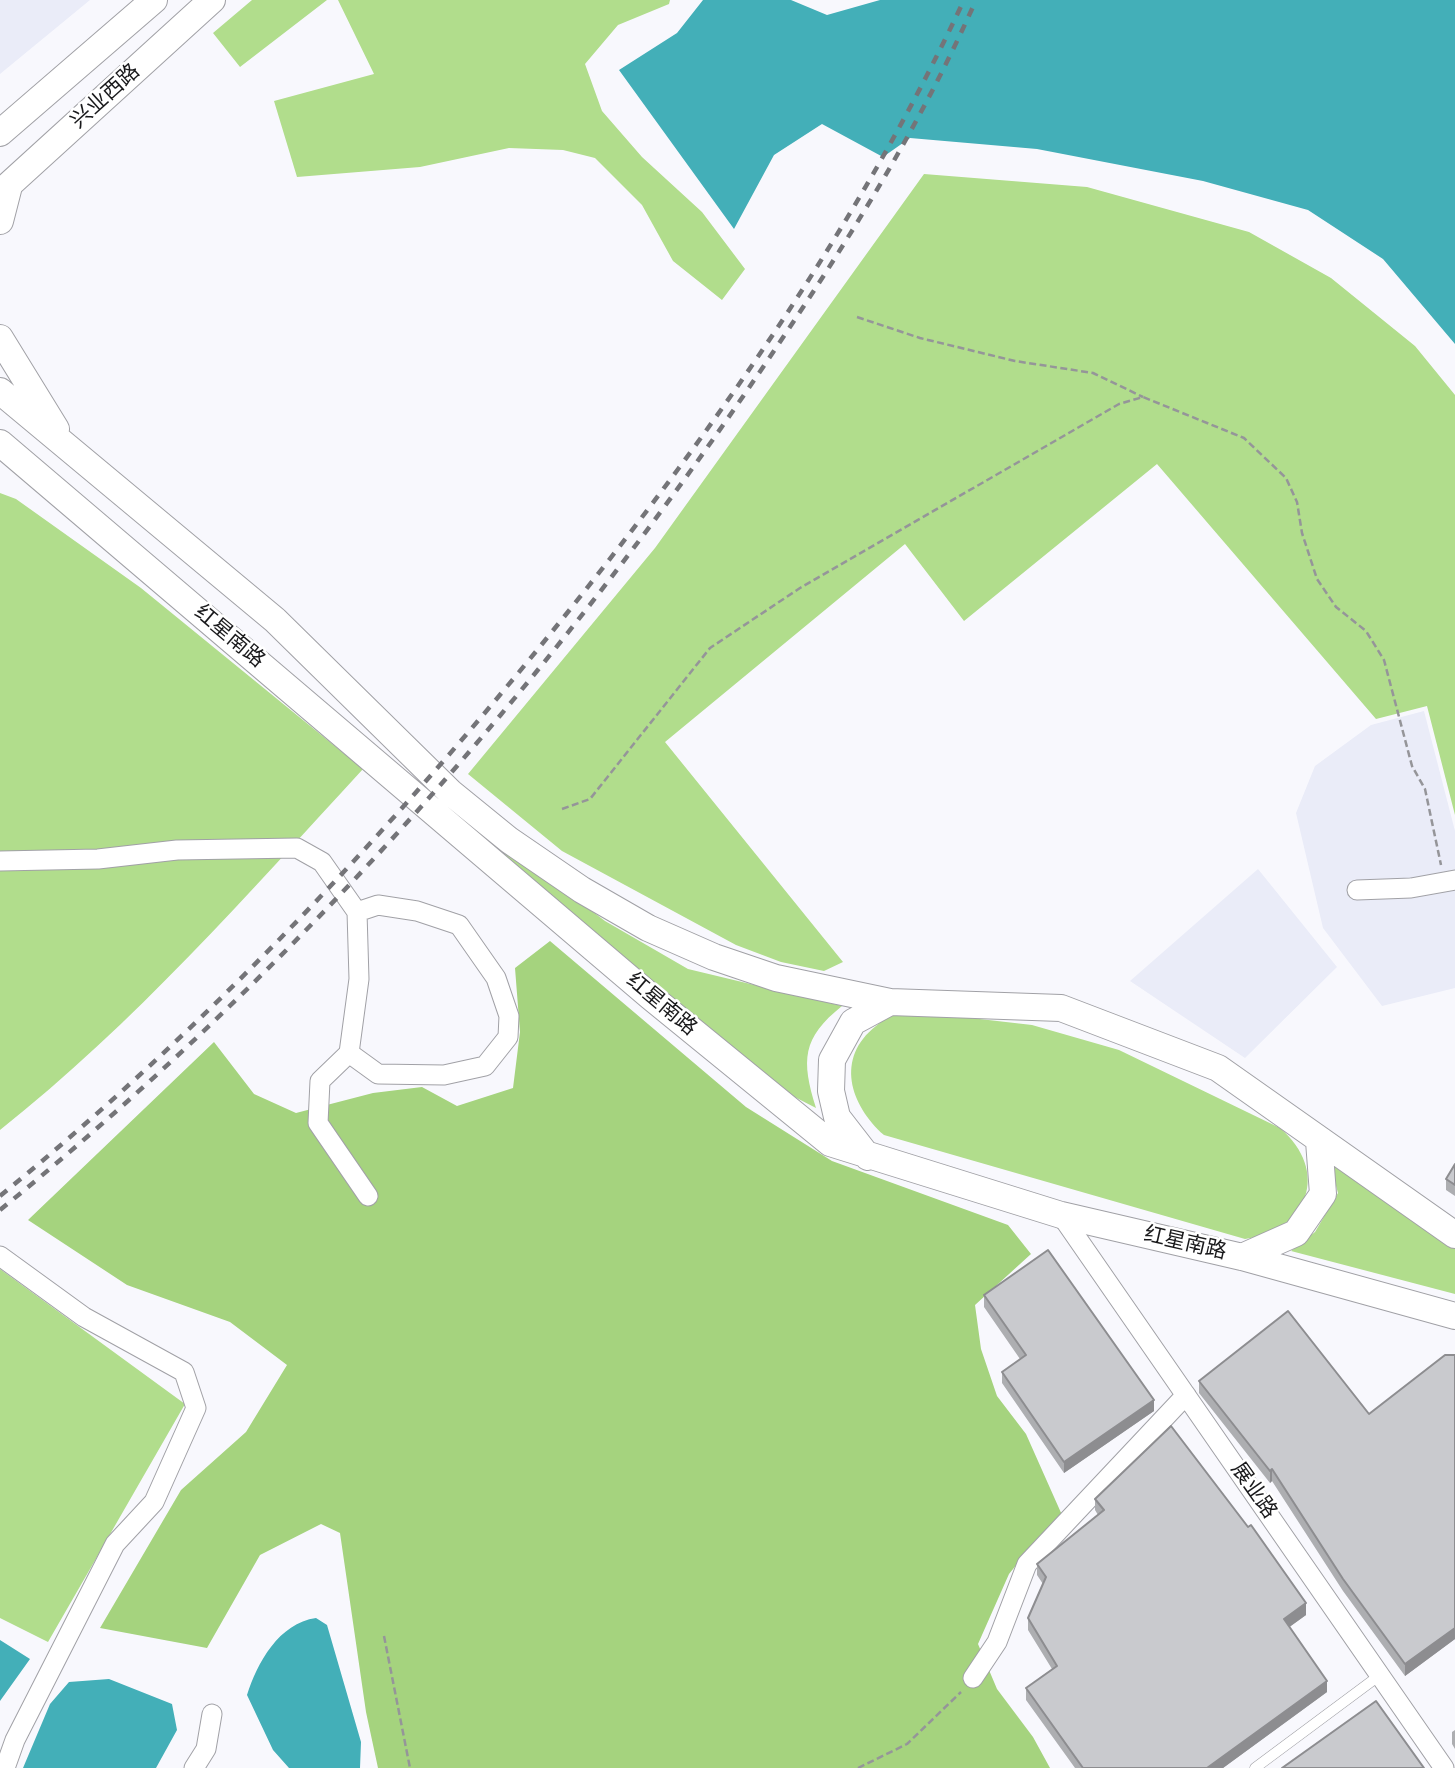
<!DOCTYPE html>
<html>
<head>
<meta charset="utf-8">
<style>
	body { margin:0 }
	canvas { display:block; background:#f8f8fd }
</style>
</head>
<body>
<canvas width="1455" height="1768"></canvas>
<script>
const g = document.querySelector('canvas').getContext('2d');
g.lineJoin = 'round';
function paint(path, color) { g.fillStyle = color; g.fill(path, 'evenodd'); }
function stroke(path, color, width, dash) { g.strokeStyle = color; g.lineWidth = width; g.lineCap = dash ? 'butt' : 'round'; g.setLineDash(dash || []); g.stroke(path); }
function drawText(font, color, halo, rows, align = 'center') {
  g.font = font + ' Roboto,"Noto Sans SC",sans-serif'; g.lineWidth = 5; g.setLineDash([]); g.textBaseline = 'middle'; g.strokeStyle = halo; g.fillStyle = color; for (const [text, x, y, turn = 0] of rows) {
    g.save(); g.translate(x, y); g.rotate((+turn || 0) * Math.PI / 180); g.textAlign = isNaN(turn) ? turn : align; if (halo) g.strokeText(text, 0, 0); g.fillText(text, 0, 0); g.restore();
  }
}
paint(new Path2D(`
	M 0,0 L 90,0 L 0,74 Z
	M 1424,711 L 1455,831 L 1455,988 L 1382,1006 L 1323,928 L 1296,813 L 1315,766 L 1371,725 Z
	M 1258,869 L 1337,967 L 1245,1058 L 1130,981 Z`), '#eaecf8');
paint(new Path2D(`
	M 252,0 L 327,0 L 240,67 L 213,33 Z
	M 338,0 L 670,0 L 669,4 L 618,25 L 585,64 L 602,111 L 642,157 L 702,212 L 745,269 L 722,300 L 673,261 L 642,205 L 595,158 L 563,150 L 509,148 L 420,167 L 297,177 L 274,101 L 374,74 Z
	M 924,174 L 1087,187 L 1249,232 L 1331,278 L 1415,346 L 1455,395 L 1455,815 L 1427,706 L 1376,719 L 1157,464 L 964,621 L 905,544 L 665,742 L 843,962 L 824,971 L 781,962 L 736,945 L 562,851 L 468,774 L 655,548 Z
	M 0,493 L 16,499 L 141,588 L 363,769 C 247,895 134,1024 0,1130 Z
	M 437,799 L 521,857 L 605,921 L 688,969 L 842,1006 C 802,1038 801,1060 816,1108 L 783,1091 L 672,1006 Z
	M 910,1011 L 1032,1025 L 1119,1050 L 1280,1128 C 1330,1171 1309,1230 1245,1239 L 884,1135 C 850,1105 835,1058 876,1026 C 887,1017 895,1012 910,1011 Z
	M 1328,1157 L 1455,1247 L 1455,1294 L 1291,1251 L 1315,1232 L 1338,1193 Z
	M 0,1269 L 185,1404 L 48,1642 L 0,1618 Z`), '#b1dd8c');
paint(new Path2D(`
	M 550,941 L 746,1107 L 832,1161 L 1008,1225 L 1031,1254 L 975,1305 L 981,1349 L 997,1396 L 1026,1434 L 1062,1515 L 1038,1538 L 1009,1574 L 978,1644 L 997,1689 L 1033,1737 L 1050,1768 L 378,1768 L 366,1712 L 340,1533 L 321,1524 L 260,1555 L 207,1648 L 100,1628 L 181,1490 L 246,1432 L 287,1365 L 230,1322 L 127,1285 L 28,1220 L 214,1042 L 254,1094 L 296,1113 L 373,1093 L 422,1087 L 457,1106 L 513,1088 L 520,1032 L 515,968 Z`), '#a5d37e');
paint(new Path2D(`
	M 703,0 L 791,0 L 827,15 L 880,0 L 1455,0 L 1455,344 L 1383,259 L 1308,210 L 1203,181 L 1037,149 L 910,138 L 883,157 L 822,124 L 774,155 L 734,229 L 619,70 L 677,33 Z
	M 316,1618 L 327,1625 L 361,1742 L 360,1768 L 289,1768 L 273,1750 L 247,1695 C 257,1663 279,1623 316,1618 Z
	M 0,1640 L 30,1659 L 0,1701 Z
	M 109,1679 L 172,1704 L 177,1730 L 156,1768 L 23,1768 L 50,1704 L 69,1682 Z`), '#43afb8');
const lane = new Path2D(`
	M 1255,1768 L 1380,1675`);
const street = new Path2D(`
	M 0,861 L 98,859 L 177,850 L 297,848 L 322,862 L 357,912 L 359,979 L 349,1053 L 320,1081 L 318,1123 L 368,1196
	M 1357,890 L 1411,888 L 1455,880
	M 349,1053 L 378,1074 L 444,1075 L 485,1066 L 508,1037 L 509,1016 L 496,978 L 459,925 L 417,911 L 378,905 L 357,912
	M 1061,1215 L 1444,1768
	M 0,1256 L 84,1317 L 184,1372 L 196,1408 L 154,1502 L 115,1544 L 15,1740 L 5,1768
	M 973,1678 L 997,1642 L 1027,1564 L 1186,1395
	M 194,1768 L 206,1749 L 212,1714`);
const secondary = new Path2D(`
	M 0,133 L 154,0
	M 0,193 L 212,0
	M 0,221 L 9,186
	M 0,338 L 56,429
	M 0,391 L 275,620 L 450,792 L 509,840 L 582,890 L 648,928 L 714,957 L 776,978 L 890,1002 L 1061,1008 L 1218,1068 L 1455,1235
	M 0,443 L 651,997 L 830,1143 L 1061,1215 L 1242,1257 L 1455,1316
	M 868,1157 L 837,1117 L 831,1091 L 832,1060 L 853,1022 L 890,1002
	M 1242,1257 L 1296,1233 L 1323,1194 L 1319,1141`);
stroke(lane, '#a1a1a6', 11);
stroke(street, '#a1a1a6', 21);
stroke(secondary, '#a1a1a6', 28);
stroke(new Path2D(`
	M 857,317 L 920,338 L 1015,361 L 1093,373 L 1143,397
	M 562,809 L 590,799 L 710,648 L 800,588 L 1119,404 L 1143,397 L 1244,438 L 1286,478 L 1297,502 L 1302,533 L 1317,579 L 1336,607 L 1366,631 L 1384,660 L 1412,766 L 1425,789 L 1441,865
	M 384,1636 L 410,1768
	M 858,1768 L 907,1744 L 961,1692`), '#959599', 2.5, [7, 3.5]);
stroke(lane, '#fff', 10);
stroke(street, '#fff', 19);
stroke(secondary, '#fff', 26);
stroke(new Path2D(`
	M 0,1196 C 196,1036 368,855 529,660 C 696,456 852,239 964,0
	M 0,1210 C 292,973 547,685 759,373 C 840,254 917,133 976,0`), '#747478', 4.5, [9, 9]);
paint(new Path2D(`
	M 1455,1164 L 1455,1196 L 1446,1190 L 1446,1179 Z
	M 984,1295 L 1154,1411 L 1064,1473 L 1002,1383 L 1002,1372 L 1020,1359 L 984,1307 Z
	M 1455,1355 L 1455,1639 L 1405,1676 L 1343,1591 L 1272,1481 L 1270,1483 L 1199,1393 L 1199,1381 L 1369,1414 Z
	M 1095,1499 L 1306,1615 L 1289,1627 L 1327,1692 L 1223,1768 L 1075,1768 L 1026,1700 L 1026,1688 L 1052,1669 L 1028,1630 L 1028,1618 L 1043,1584 L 1037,1575 L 1037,1564 L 1098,1515 L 1095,1510 Z
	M 1455,1730 L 1455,1749 L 1452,1744 L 1452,1732 Z`), '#adaeb1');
paint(new Path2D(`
	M 1154,1400 L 1154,1411 L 1064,1473 L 1064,1462 Z
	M 1272,1469 L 1272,1481 L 1270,1483 L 1270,1471 Z
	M 1306,1603 L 1306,1615 L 1284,1631 L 1284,1619 Z
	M 1455,1628 L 1455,1639 L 1405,1676 L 1405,1664 Z
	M 1327,1681 L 1327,1692 L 1223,1768 L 1207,1768 Z`), '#8d8d90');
const building = new Path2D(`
	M 1455,1164 L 1455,1185 L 1446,1179 Z
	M 1048,1250 L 1154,1400 L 1064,1462 L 1002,1372 L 1026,1355 L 984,1295 Z
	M 1288,1311 L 1369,1414 L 1445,1355 L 1455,1355 L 1455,1628 L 1405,1664 L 1343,1579 L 1272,1469 L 1270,1471 L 1199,1381 Z
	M 1171,1426 L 1248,1527 L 1251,1525 L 1306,1603 L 1284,1619 L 1327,1681 L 1207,1768 L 1083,1768 L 1026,1688 L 1057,1666 L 1028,1618 L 1046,1577 L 1037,1564 L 1104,1510 L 1095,1499 Z
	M 1376,1701 L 1424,1768 L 1282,1768 Z`);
paint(building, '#c9cace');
stroke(building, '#8d8d90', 2);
drawText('21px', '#19191b', '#fff', [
	["兴业西路",106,97,-42],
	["红星南路",229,637,40],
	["红星南路",661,1005,40],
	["红星南路",1185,1244,13],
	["展业路",1253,1491,55]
]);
</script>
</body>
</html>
